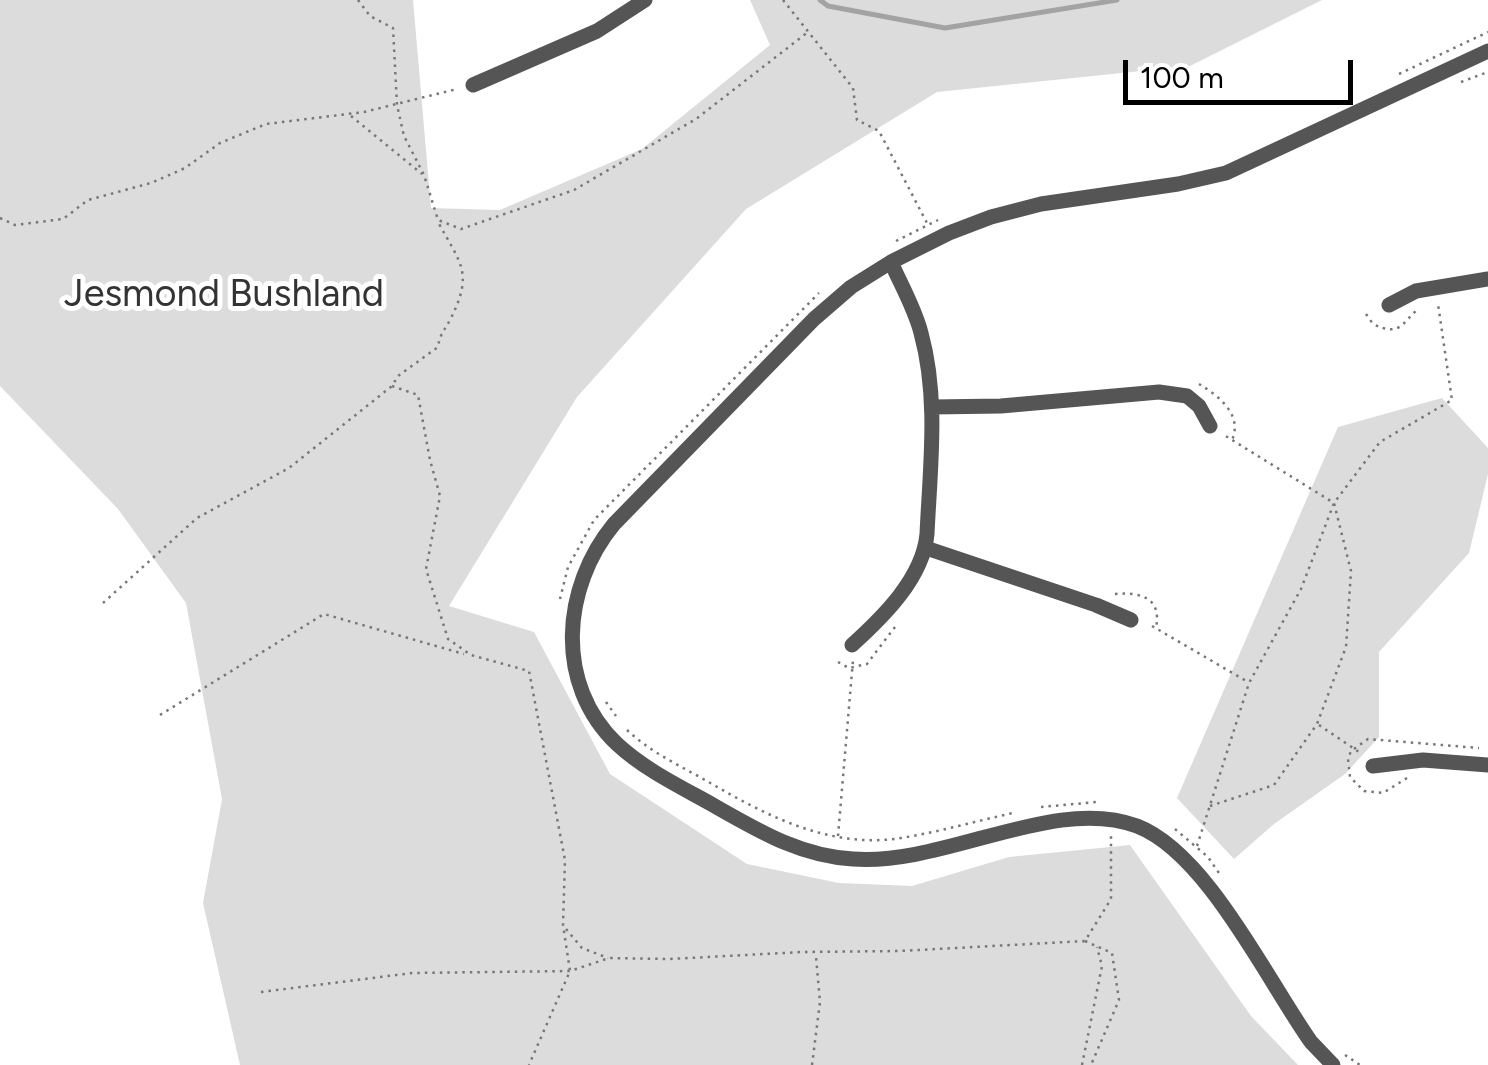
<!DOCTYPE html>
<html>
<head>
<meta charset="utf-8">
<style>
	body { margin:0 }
	#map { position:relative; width:1488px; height:1065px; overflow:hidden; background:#fff; font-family:Figtree,sans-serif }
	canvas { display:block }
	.scale { position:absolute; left:1123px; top:60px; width:230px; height:45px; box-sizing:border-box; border:5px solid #000; border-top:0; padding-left:12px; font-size:30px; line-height:35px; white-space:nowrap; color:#000; -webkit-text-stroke:8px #fff; paint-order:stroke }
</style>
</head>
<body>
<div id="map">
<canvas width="1488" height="1065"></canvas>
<div class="scale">100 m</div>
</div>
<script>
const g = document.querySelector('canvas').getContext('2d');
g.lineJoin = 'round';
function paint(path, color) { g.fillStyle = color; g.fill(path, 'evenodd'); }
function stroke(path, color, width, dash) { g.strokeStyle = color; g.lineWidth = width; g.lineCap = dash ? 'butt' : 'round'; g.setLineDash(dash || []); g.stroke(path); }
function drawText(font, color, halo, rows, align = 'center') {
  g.font = font + ' Figtree,sans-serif'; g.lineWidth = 10; g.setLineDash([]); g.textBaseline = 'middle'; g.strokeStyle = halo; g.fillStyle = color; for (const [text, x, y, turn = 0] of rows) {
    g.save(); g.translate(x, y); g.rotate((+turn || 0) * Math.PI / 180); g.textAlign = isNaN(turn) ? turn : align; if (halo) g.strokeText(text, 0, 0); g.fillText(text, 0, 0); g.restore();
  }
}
paint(new Path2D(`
	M 0,0 L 413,0 L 431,208 L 500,210 L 642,149 L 770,45 L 750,0 L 1322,0 L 1190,66 L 937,92 L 746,209 L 577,397 L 449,606 L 534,632 L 610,774 L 747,864 L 839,883 L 912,886 L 1009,857 L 1130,845 L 1251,1016 L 1298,1065 L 240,1065 L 203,903 L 222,799 L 186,603 L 118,509 L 0,386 Z
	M 1442,398 L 1488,448 L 1488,474 L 1469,553 L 1379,652 L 1379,737 L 1345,774 L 1274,824 L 1234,859 L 1177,798 L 1338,427 Z`), '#dcdcdc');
stroke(new Path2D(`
	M 820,0 L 828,6 L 945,28 L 1117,0`), '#a3a3a3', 5);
stroke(new Path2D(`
	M 358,0 L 370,16 L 393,28 L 397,105 L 404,136 L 424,175 L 438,220 L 461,229 L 574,190 L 696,119 L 808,32
	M 783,0 L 853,88 L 857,120 L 879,131 L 928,225
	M 1399,74 L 1488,32
	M 1461,82 L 1488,72
	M 351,116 L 422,174
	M 0,218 L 15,225 L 63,219 L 88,200 L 151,183 L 185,168 L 220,143 L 266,124 L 364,112 L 457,89
	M 896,241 L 938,220
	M 1366,314 L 1373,324 C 1400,337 1401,324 1418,309
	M 1199,384 C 1219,396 1243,415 1232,440
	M 392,386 L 418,395 L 430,460 L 440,496 L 426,569 L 448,639 L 471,655 L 529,671 L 565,860 L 563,925 L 570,971 L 529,1065
	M 1115,594 C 1140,592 1162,597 1156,628
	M 560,599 L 568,567 L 594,520 L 819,293
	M 103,603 L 197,518 L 289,468 L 392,386 L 398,376 L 438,347 C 440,333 445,330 451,318 C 474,272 460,263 438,222
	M 1152,626 L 1248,682
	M 838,662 L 849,668 L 867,664 L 895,627
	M 606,702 L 616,716
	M 160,715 L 324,614 L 464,654
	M 1319,725 L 1362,754
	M 627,730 C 651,753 683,767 712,784 C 769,817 832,849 901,838 C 939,832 976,821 1013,813
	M 1407,778 L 1383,793 L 1364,791 L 1350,777 L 1348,759 L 1351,751 L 1368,739 L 1479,748
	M 1210,806 L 1274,785 L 1317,724 L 1346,647 L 1351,571 L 1334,503 L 1224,435
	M 1041,807 L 1097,802
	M 1175,829 L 1208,857 L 1221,876
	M 838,836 L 853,660
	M 1197,846 L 1249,683 L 1301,589 L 1334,503 L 1380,442 L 1452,400 L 1438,304
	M 566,929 L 582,948 L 608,958
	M 1085,941 L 1112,953 L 1119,1000 L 1091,1065
	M 261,992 L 412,973 L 570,971 L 609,958 L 670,959 L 802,952 L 900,951 L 1085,941 L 1111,899 L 1111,836
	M 1345,1055 L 1360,1065
	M 812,1065 L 820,1002 L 816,957
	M 1082,1065 L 1102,966 L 1097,947`), '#777', 2.5, [2.5, 5]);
stroke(new Path2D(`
	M 473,85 L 597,31 L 645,0
	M 1389,305 L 1416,291 L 1488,279
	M 932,407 L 1001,406 L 1159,392 L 1187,396 L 1199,406 L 1210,426
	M 926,548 L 1096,605 L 1131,620
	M 852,645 C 883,617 923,578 927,534 C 930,468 939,398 921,333 C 915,309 901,285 891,262
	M 1373,766 L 1423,760 L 1488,765
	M 1333,1065 L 1311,1042 C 1267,980 1207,853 1137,826 C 1054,795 945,866 853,859 C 800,856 759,831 713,805 C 681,787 645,770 617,744 C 554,684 562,587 614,524 L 814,319 L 851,287 L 891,262 L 949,233 L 991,217 L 1041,204 L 1178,184 L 1226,173 L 1488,51`), '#555', 15);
drawText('38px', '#333', '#fff', [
	["Jesmond Bushland",224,295]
]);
</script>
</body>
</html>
